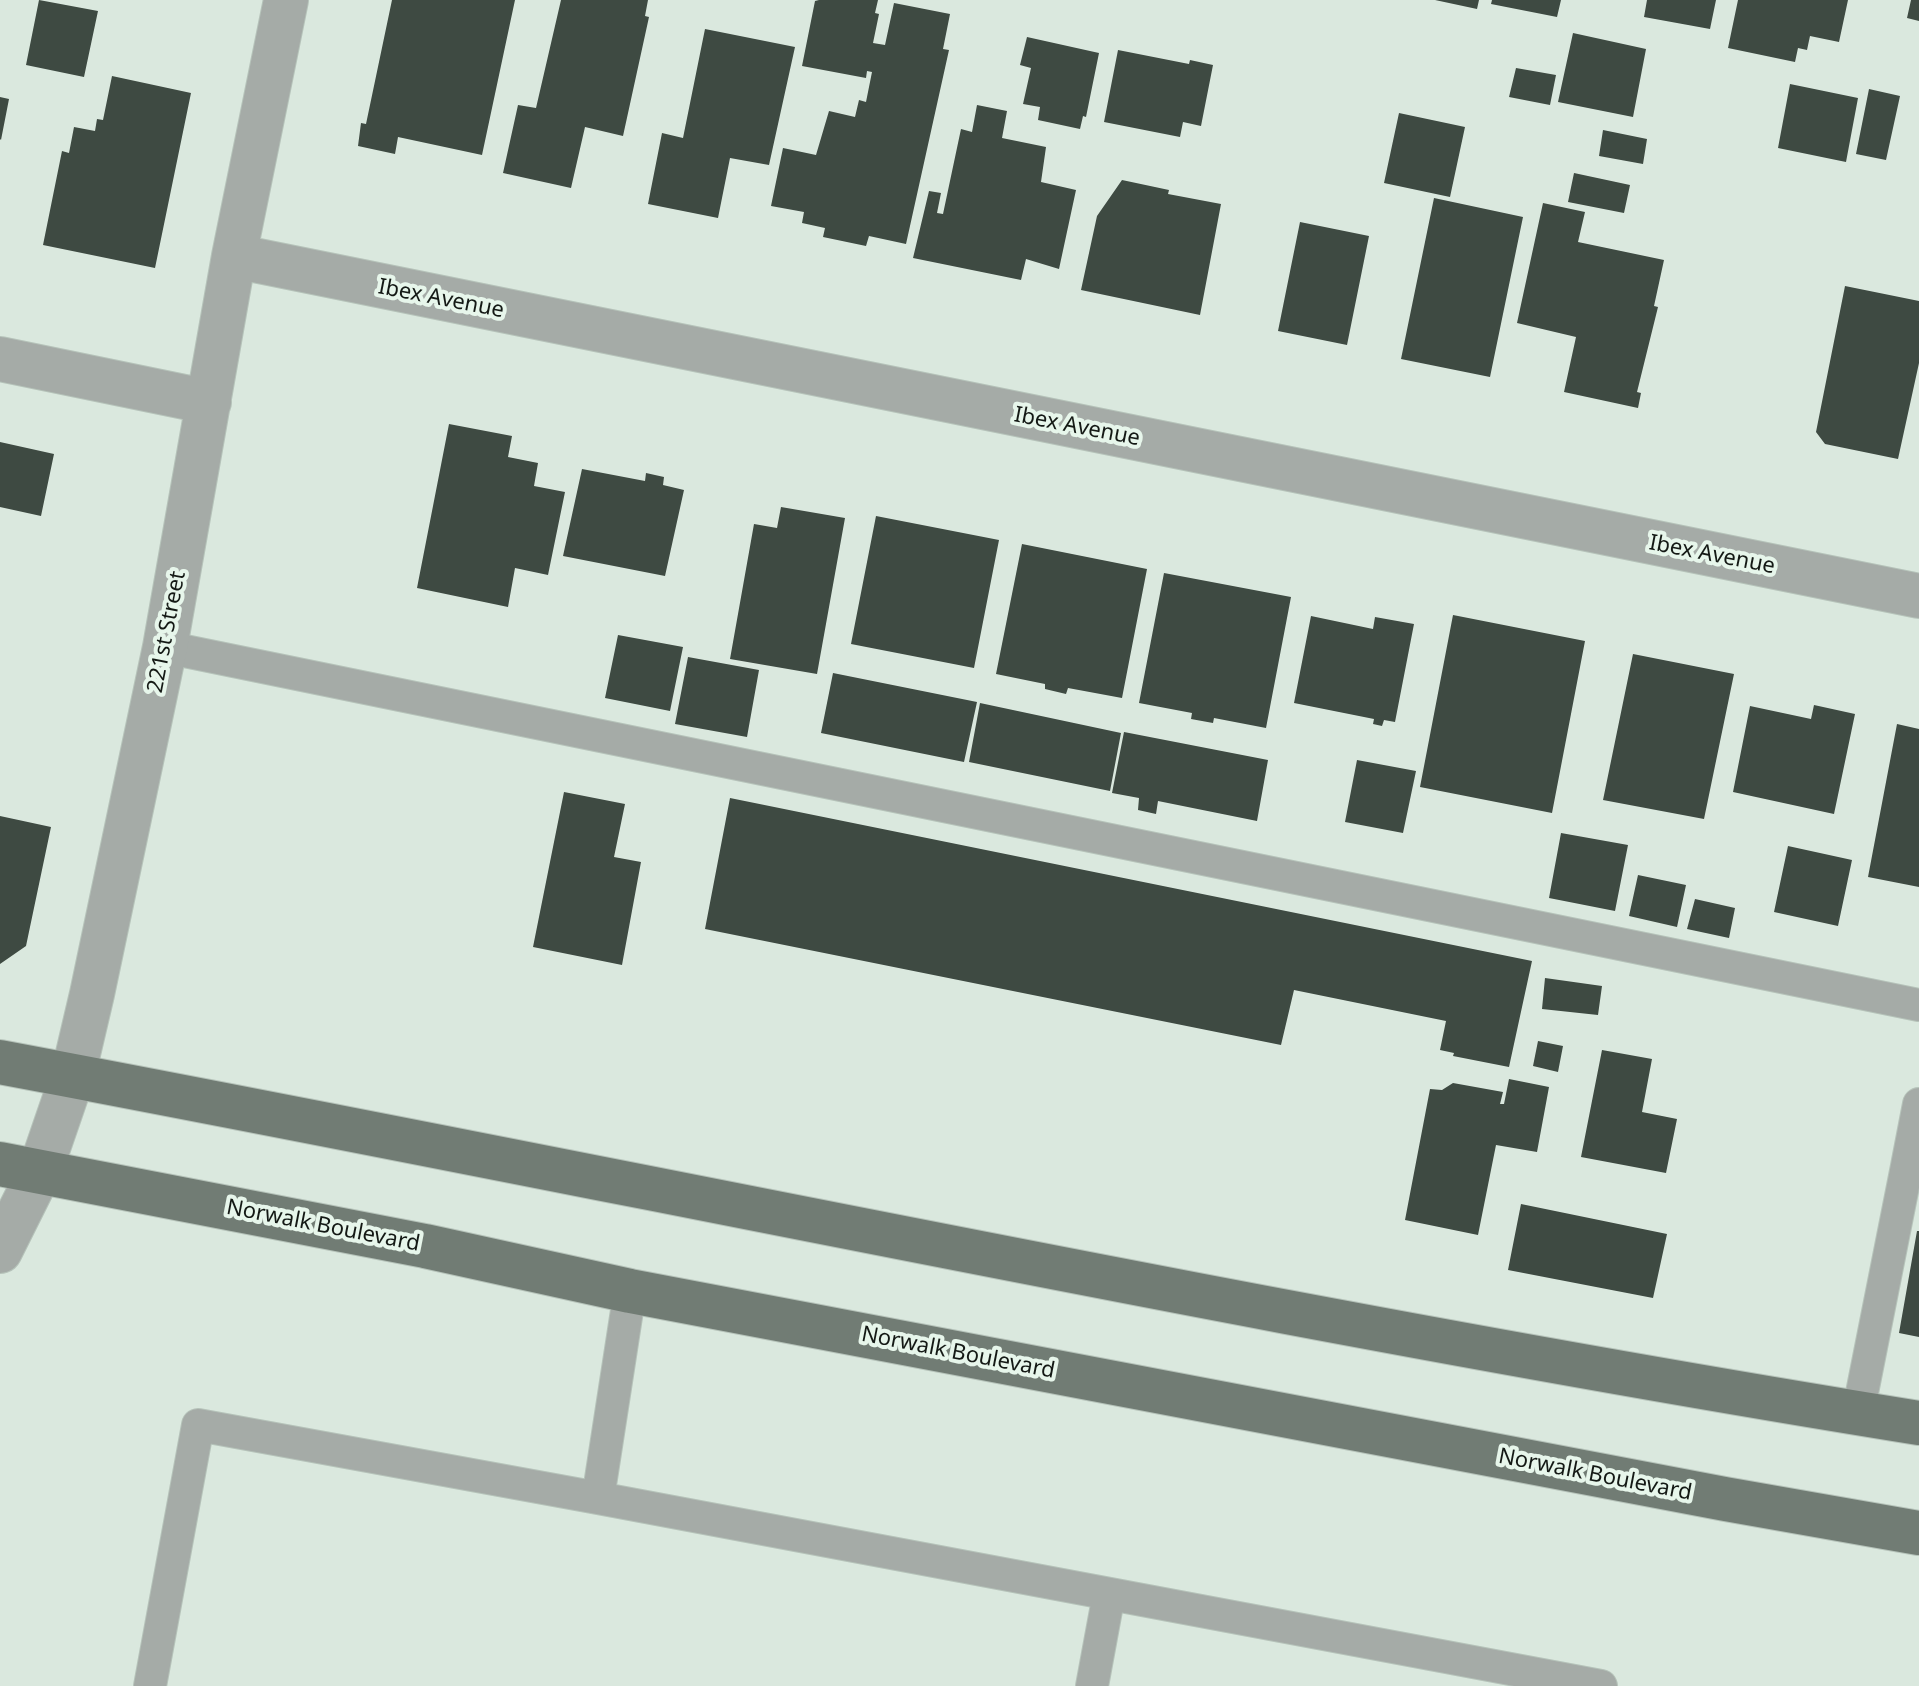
<!DOCTYPE html>
<html>
<head>
<meta charset="utf-8">
<style>
	body { margin:0 }
	canvas { display:block; background:#dae8de }
</style>
</head>
<body>
<canvas width="1919" height="1686"></canvas>
<script>
const g = document.querySelector('canvas').getContext('2d');
g.lineJoin = 'round';
function paint(path, color) { g.fillStyle = color; g.fill(path, 'evenodd'); }
function stroke(path, color, width, dash) { g.strokeStyle = color; g.lineWidth = width; g.lineCap = dash ? 'butt' : 'round'; g.setLineDash(dash || []); g.stroke(path); }
function drawText(font, color, halo, rows, align = 'center') {
  g.font = font + ' "Noto Sans",sans-serif'; g.lineWidth = 8; g.setLineDash([]); g.textBaseline = 'middle'; g.strokeStyle = halo; g.fillStyle = color; for (const [text, x, y, turn = 0] of rows) {
    g.save(); g.translate(x, y); g.rotate((+turn || 0) * Math.PI / 180); g.textAlign = isNaN(turn) ? turn : align; if (halo) g.strokeText(text, 0, 0); g.fillText(text, 0, 0); g.restore();
  }
}
paint(new Path2D(`
	M 39,0 L 98,11 L 84,77 L 26,65 Z
	M 392,0 L 515,0 L 482,155 L 398,137 L 395,154 L 358,146 L 361,123 L 366,124 Z
	M 561,0 L 648,0 L 645,16 L 649,17 L 623,136 L 585,127 L 571,188 L 503,173 L 518,105 L 536,108 Z
	M 819,0 L 878,0 L 875,13 L 879,14 L 873,43 L 885,45 L 894,3 L 950,14 L 943,49 L 949,50 L 906,244 L 869,236 L 866,246 L 823,237 L 825,228 L 802,223 L 804,212 L 771,206 L 783,148 L 816,155 L 829,111 L 855,117 L 859,100 L 866,102 L 872,72 L 867,71 L 866,78 L 802,66 L 815,1 Z
	M 1435,0 L 1479,0 L 1477,9 Z
	M 1492,0 L 1561,0 L 1557,17 L 1491,4 Z
	M 1647,0 L 1716,0 L 1710,29 L 1644,17 Z
	M 1738,0 L 1848,0 L 1839,42 L 1810,36 L 1807,50 L 1798,48 L 1795,62 L 1728,48 Z
	M 1911,0 L 1919,0 L 1919,21 L 1907,18 Z
	M 705,29 L 795,47 L 769,165 L 730,158 L 718,218 L 648,204 L 662,133 L 683,138 Z
	M 1573,33 L 1646,49 L 1633,117 L 1558,102 Z
	M 1027,37 L 1099,53 L 1086,117 L 1083,116 L 1080,129 L 1038,120 L 1040,107 L 1023,104 L 1031,68 L 1020,65 Z
	M 1118,50 L 1189,64 L 1190,60 L 1213,65 L 1201,126 L 1183,122 L 1180,137 L 1104,122 Z
	M 1516,68 L 1556,75 L 1550,105 L 1509,97 Z
	M 112,76 L 191,93 L 155,268 L 43,245 L 62,151 L 69,153 L 74,127 L 95,131 L 97,119 L 103,120 Z
	M 1790,84 L 1858,98 L 1846,162 L 1778,148 Z
	M 1869,89 L 1900,96 L 1886,160 L 1856,154 Z
	M 0,97 L 9,99 L 1,140 L 0,139 Z
	M 977,105 L 1007,111 L 1002,138 L 1046,147 L 1041,182 L 1076,190 L 1059,269 L 1026,259 L 1021,280 L 913,258 L 929,191 L 941,193 L 937,213 L 943,214 L 961,129 L 972,132 Z
	M 1399,113 L 1465,127 L 1450,197 L 1384,183 Z
	M 1603,130 L 1647,139 L 1643,164 L 1599,156 Z
	M 1574,173 L 1630,185 L 1624,213 L 1568,202 Z
	M 1122,180 L 1169,190 L 1168,194 L 1221,204 L 1200,315 L 1081,290 L 1097,216 Z
	M 1434,198 L 1523,217 L 1490,377 L 1401,359 Z
	M 1543,203 L 1585,212 L 1578,242 L 1664,260 L 1654,306 L 1658,307 L 1637,392 L 1641,393 L 1638,408 L 1564,392 L 1576,337 L 1517,323 Z
	M 1300,222 L 1369,236 L 1347,345 L 1278,331 Z
	M 1845,286 L 1919,301 L 1919,363 L 1898,459 L 1825,444 L 1816,432 Z
	M 449,424 L 512,436 L 508,457 L 538,463 L 534,486 L 565,492 L 548,575 L 515,568 L 508,607 L 417,588 Z
	M 0,442 L 54,454 L 41,516 L 0,507 Z
	M 582,469 L 645,481 L 646,473 L 664,477 L 663,485 L 684,490 L 665,576 L 563,556 Z
	M 781,507 L 845,518 L 817,674 L 730,659 L 754,524 L 777,528 Z
	M 876,516 L 999,540 L 974,668 L 851,644 Z
	M 1022,544 L 1147,569 L 1122,698 L 1068,688 L 1066,694 L 1045,689 L 1045,684 L 996,674 Z
	M 1164,573 L 1291,597 L 1266,728 L 1214,718 L 1213,723 L 1191,719 L 1192,713 L 1139,703 Z
	M 1453,615 L 1585,641 L 1552,813 L 1420,787 Z
	M 1311,616 L 1373,629 L 1375,617 L 1414,624 L 1395,722 L 1384,720 L 1382,726 L 1373,724 L 1374,719 L 1294,703 Z
	M 618,635 L 683,647 L 670,711 L 605,698 Z
	M 1633,654 L 1734,674 L 1704,819 L 1603,800 Z
	M 688,657 L 759,670 L 747,737 L 675,724 Z
	M 833,673 L 977,702 L 964,762 L 821,733 Z
	M 980,703 L 1121,733 L 1110,791 L 969,762 Z
	M 1814,705 L 1855,714 L 1834,814 L 1733,792 L 1750,706 L 1811,719 Z
	M 1897,724 L 1919,729 L 1919,887 L 1868,877 Z
	M 1124,732 L 1268,760 L 1257,821 L 1158,801 L 1156,814 L 1138,810 L 1139,798 L 1112,793 Z
	M 1357,760 L 1416,771 L 1403,833 L 1345,822 Z
	M 564,792 L 625,804 L 614,857 L 641,862 L 622,965 L 533,947 Z
	M 730,798 L 1532,961 L 1509,1067 L 1453,1056 L 1454,1053 L 1440,1050 L 1446,1021 L 1294,990 L 1281,1045 L 705,929 Z
	M 0,816 L 51,827 L 26,946 L 0,964 Z
	M 1561,833 L 1628,845 L 1615,911 L 1549,898 Z
	M 1788,846 L 1852,860 L 1838,926 L 1774,912 Z
	M 1638,875 L 1686,885 L 1677,927 L 1629,916 Z
	M 1695,899 L 1735,908 L 1729,938 L 1687,929 Z
	M 1545,978 L 1602,986 L 1598,1015 L 1542,1009 Z
	M 1538,1041 L 1563,1046 L 1558,1072 L 1533,1066 Z
	M 1602,1050 L 1652,1059 L 1642,1112 L 1677,1119 L 1666,1173 L 1581,1157 Z
	M 1509,1079 L 1549,1087 L 1537,1152 L 1496,1145 L 1478,1235 L 1405,1220 L 1430,1089 L 1442,1090 L 1453,1083 L 1503,1092 L 1500,1104 L 1504,1104 Z
	M 1521,1204 L 1667,1234 L 1653,1298 L 1508,1270 Z
	M 1917,1231 L 1919,1231 L 1919,1337 L 1899,1333 Z`), '#3e4a42');
const lane = new Path2D(`
	M 165,647 L 1919,1005
	M 1907,1166 L 1919,1104
	M 1858,1413 L 1907,1166 L 1919,1168
	M 598,1498 L 1601,1686
	M 150,1686 L 198,1425 L 598,1498 L 630,1291
	M 1092,1686 L 1109,1594`);
const street = new Path2D(`
	M 234,256 L 1919,596
	M 0,359 L 209,402
	M 0,1251 L 40,1171 L 73,1075 L 92,994 L 165,647 L 234,256 L 286,0`);
const primary = new Path2D(`
	M 0,1062 C 640,1182 1276,1320 1919,1423
	M 0,1164 L 425,1246 L 630,1291 L 1725,1499 L 1919,1533`);
stroke(lane, '#b6c3ba', 34);
stroke(street, '#b6c3ba', 46);
stroke(primary, '#b6c3ba', 46);
stroke(lane, '#a5aba7', 32);
stroke(street, '#a5aba7', 44);
stroke(primary, '#717c74', 44);
drawText('22px', '#141915', '#e7f6eb', [
	["Ibex Avenue",441,299,11],
	["Ibex Avenue",1077,427,11],
	["Ibex Avenue",1712,555,11],
	["221st Street",167,632,-79],
	["Norwalk Boulevard",323,1226,11],
	["Norwalk Boulevard",958,1353,11],
	["Norwalk Boulevard",1595,1475,11]
]);
</script>
</body>
</html>
